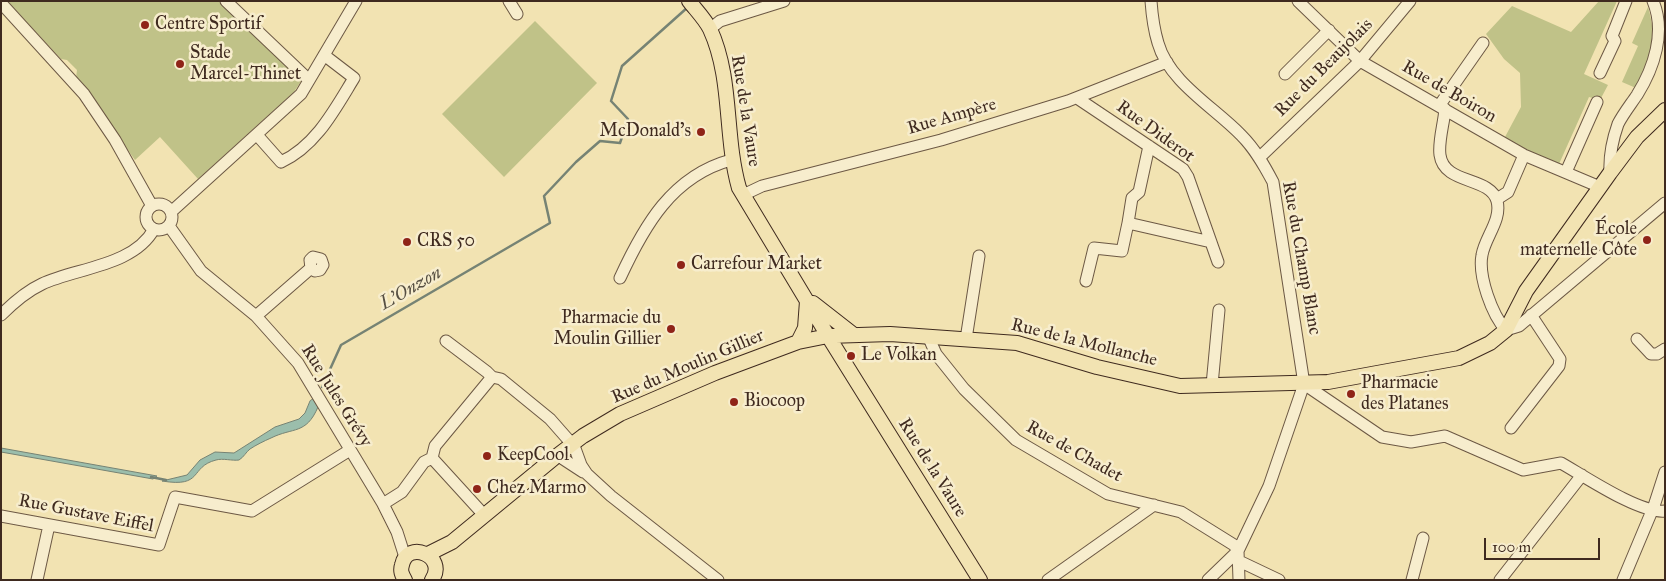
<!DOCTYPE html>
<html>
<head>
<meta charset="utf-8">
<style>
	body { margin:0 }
	#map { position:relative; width:1666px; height:581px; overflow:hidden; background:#f2e3b2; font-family:"IM FELL Great Primer",serif }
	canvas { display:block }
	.frame { position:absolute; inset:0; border:2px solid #3f2a1f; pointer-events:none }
	.scale { position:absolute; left:1484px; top:538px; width:116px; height:22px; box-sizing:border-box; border:2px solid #3f2a1f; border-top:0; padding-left:6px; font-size:15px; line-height:18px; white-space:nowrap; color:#3f2a1f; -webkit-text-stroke:4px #f7edcd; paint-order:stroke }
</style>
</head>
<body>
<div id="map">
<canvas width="1666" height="581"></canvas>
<div class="frame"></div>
<div class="scale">100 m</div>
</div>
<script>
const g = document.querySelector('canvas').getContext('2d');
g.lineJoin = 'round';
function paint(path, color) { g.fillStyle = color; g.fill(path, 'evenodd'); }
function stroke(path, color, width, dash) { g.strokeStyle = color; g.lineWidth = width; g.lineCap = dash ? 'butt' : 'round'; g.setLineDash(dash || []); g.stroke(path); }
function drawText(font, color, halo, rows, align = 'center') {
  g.font = font + ' "IM FELL Great Primer",serif'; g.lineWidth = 5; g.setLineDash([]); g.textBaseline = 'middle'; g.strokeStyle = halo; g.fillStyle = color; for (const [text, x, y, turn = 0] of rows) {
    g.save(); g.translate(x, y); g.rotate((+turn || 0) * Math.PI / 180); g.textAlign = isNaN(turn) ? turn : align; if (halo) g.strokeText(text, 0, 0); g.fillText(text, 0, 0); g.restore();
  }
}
paint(new Path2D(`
	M 7,1 L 222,1 L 303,78 L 294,92 L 198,179 L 160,137 L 135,160 L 76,78 L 77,70 L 67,60 L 61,59 Z
	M 1599,1 L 1617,1 L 1584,74 L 1608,85 L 1600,100 L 1589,97 L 1559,164 L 1524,149 L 1505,137 L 1521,107 L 1520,73 L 1504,59 L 1486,34 L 1512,6 L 1571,32 Z
	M 1648,7 C 1658,42 1651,56 1636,88 L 1622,82 L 1638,46 L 1632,43 Z
	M 535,21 L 597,83 L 504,177 L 442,114 Z`), '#c0c288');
const water = new Path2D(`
	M 315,398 L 318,407 C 306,435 293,427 271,438 C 264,441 256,445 250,449 C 246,452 244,457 239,460 C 232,461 223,458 216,460 C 189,467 204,488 162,481 L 187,475 L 200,460 L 215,452 L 234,453 L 275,427 L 299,419 L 305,413 L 310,401 Z
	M 1,448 L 157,476 L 153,479 L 1,452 Z`);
paint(water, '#9bbeac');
stroke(water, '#768374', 1);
stroke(new Path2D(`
	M 322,387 L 341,345 L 550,223 L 544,196 L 576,162 L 600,141 L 620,143 L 628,119 L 611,101 L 622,66 L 688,7
	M 151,477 L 166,480`), '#768374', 2.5);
const minor = new Path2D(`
	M 226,1 L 309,80
	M 509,1 L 517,14
	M 1151,1 C 1152,15 1154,30 1158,43 C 1169,82 1214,107 1241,135 C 1255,149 1264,165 1273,182 L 1304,384 L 1269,486 L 1238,551 L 1239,580
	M 1298,1 L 1360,61 L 1524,155 L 1600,187
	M 1,3 L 84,94 L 115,140 L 152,206
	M 710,29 L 720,21 L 784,1
	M 1600,73 L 1615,41 L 1612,36 L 1626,1
	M 1285,74 L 1329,30
	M 1077,98 L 1183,169 L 1188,177 L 1218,262
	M 1439,106 L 1483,43
	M 1445,109 C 1444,123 1438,142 1440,155 C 1444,185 1490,176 1497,201 C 1502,220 1485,237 1482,255 C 1478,276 1492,315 1506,330 L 1519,326 L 1665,203
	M 257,135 L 281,162 C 316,146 335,109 354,78 L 324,55
	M 1149,146 L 1139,192 L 1132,198 L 1128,223 L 1211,242
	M 1260,157 L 1360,61 L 1410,1
	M 1566,172 L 1597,102
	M 1610,173 C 1609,155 1612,141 1618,124 C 1623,114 1631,104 1637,95 C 1654,68 1666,32 1653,1
	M 743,195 L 762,186 L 941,140 L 1068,101 L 1167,62
	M 1497,199 L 1508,192 L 1524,155
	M146 217a13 13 0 1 1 26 0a13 13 0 1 1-26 0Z
	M 171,212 L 301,94 L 356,1
	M 169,226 L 201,271 L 256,316 L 298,363 L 383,504 L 397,532 L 405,557
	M 620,278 C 644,226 672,176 731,160
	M 1086,281 L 1094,248 L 1122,251 L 1128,223
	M 1,315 C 13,303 27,291 42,284 C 76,268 134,266 154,229
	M 256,316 L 311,268 L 315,271 L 320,270 L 323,265 L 321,259 L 313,257 L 310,260 L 311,268
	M 928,336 L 936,354 L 964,389 L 1016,440 L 1108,494 L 1181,512 L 1234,545 L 1238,551
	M 966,339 L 979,256
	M 1637,339 L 1651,354 L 1657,354 L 1665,349
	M 446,341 L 487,372 L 492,377 L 501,379 L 550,419 L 572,444
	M 1304,384 L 1382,437 L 1411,442 L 1445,436 L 1523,470 L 1561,463 C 1584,476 1640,514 1665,511
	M 1212,385 L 1219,310
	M 1511,428 L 1559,366 L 1560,359 L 1531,315
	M 573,443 L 581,465 L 587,474 L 611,496 L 718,580
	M 557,455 L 583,472
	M 432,458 L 484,515
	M 383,504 L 402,492 L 424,462 L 432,458 L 435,446 L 492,377
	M 1,516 L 159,545 L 175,497 L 252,511 L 350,450
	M 1239,561 L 1279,580
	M 37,580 L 49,525
	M 1048,580 L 1154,505
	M 1208,580 L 1238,551
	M 1412,580 L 1423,538
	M 1500,580 L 1582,475
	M 1623,580 L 1654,506 L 1665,472`);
const major = new Path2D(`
	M 689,1 C 696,10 705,19 710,29 C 733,79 724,135 739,188 L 828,336 L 980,580
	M 813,303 L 854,335
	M 798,342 L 805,328 L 807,301
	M 428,554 L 452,542 L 554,458 L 583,436 L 620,414 L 715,373 L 798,342 L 828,336 L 890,334 L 1017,343 L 1097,367 L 1180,386 L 1328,382 L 1459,358 L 1490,343 L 1506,330 L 1526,291 L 1610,173 L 1637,137 L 1665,110
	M 405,580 C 402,575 400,571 402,565 C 407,539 448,556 432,580`);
stroke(minor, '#6c5844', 13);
stroke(major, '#3f2a1f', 16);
stroke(minor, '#f7edcd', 11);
stroke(major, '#f2e3b2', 14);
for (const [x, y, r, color] of [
	[145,25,5,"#8f2418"],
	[180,64,5,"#8f2418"],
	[701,132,5,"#8f2418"],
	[1647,240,5,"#8f2418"],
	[407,242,5,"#8f2418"],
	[681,265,5,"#8f2418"],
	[671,329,5,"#8f2418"],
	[851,356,5,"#8f2418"],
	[1351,394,5,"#8f2418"],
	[734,402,5,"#8f2418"],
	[487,456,5,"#8f2418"],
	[477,489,5,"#8f2418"]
]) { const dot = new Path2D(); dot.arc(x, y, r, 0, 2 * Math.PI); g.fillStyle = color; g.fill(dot); stroke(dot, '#f7edcd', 2); }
drawText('18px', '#3f2a1f', '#f7edcd', [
	["Centre Sportif",155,25],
	["Stade",190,54],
	["Marcel-Thinet",190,75],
	["McDonald's",691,132,"right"],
	["École",1637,230,"right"],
	["maternelle Côte",1637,251,"right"],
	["CRS 50",417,242],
	["Carrefour Market",691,265],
	["Pharmacie du",661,319,"right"],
	["Moulin Gillier",661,340,"right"],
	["Le Volkan",861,356],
	["Pharmacie",1361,384],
	["des Platanes",1361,405],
	["Biocoop",744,402],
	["KeepCool",497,456],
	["Chez Marmo",487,489]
], 'left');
drawText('18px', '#3f2a1f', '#f7edcd', [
	["Rue du Beaujolais",1324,68,-45],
	["Rue de Boiron",1449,92,30],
	["Rue de la Vaure",745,111,81],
	["Rue Ampère",952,117,-16],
	["Rue Diderot",1155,132,36],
	["Rue du Champ Blanc",1301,258,80],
	["Rue de la Mollanche",1084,343,14],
	["Rue du Moulin Gillier",688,367,-23],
	["Rue Jules Grévy",336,396,58],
	["Rue de Chadet",1074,452,29],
	["Rue de la Vaure",932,468,58],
	["Rue Gustave Eiffel",86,514,11]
]);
drawText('italic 19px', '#564f42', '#f7edcd', [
	["L'Onzon",411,289,-30]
]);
</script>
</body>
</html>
